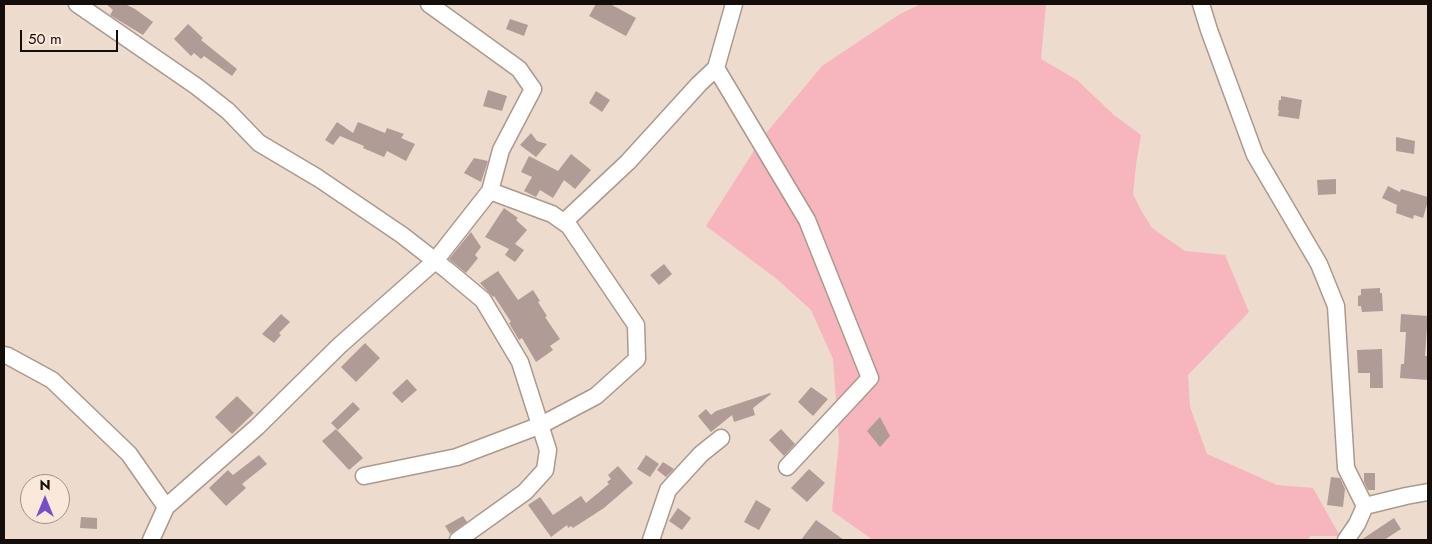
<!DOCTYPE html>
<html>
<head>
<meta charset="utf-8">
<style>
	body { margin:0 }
	#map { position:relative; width:1432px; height:544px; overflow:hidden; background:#eddbce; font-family:Jost,sans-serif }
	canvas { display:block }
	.frame { position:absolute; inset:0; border:5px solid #140e0a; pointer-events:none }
	.north { position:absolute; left:20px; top:474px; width:50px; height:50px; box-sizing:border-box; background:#fae8db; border:1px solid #9e9187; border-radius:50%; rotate:0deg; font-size:14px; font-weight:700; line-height:20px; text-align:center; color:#140e0a }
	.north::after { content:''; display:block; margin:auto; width:18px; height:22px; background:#764fc8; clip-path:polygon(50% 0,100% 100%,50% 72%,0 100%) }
	.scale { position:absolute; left:20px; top:30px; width:98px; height:22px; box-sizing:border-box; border:2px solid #140e0a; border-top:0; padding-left:6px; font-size:15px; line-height:18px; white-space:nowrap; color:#140e0a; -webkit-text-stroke:4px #fae8db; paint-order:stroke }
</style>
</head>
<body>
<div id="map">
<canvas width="1432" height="544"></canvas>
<div class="frame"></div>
<div class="north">N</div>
<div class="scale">50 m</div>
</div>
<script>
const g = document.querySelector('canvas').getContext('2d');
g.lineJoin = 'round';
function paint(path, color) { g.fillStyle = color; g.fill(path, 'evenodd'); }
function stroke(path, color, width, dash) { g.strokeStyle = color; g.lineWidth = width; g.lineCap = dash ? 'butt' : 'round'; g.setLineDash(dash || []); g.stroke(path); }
paint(new Path2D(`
	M 921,4 L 1046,4 L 1041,59 L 1077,80 L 1114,115 L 1141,135 L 1136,165 L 1133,194 L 1142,212 L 1152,228 L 1185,251 L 1225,255 L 1249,312 L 1188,375 L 1190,407 L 1207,454 L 1277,485 L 1313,488 L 1340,536 L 1310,536 L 1308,540 L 873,540 L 832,511 L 839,442 L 833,359 L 811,310 L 778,280 L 706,226 L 762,138 L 822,66 L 900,14 Z`), '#f7b5be');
paint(new Path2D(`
	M 106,4 L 125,4 L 135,9 L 153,22 L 143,35 L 110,15 L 113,10 Z
	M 596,4 L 610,4 L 636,18 L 626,36 L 589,16 Z
	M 510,19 L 528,25 L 524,36 L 506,29 Z
	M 188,24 L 203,38 L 201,40 L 237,69 L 232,76 L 204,56 L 201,59 L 194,53 L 191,56 L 174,39 Z
	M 488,90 L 507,96 L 502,111 L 483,106 Z
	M 596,91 L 610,100 L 602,112 L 589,103 Z
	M 1281,96 L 1302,100 L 1299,119 L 1278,116 L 1279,110 L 1278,110 L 1279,100 L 1281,100 Z
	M 337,122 L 353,133 L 358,122 L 385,133 L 387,128 L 404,134 L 401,138 L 415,144 L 406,161 L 387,151 L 384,157 L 363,148 L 364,146 L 340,136 L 333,145 L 325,140 Z
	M 531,133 L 537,141 L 547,144 L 536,157 L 520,145 Z
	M 1396,137 L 1415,141 L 1414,154 L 1396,151 Z
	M 571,154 L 591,170 L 575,189 L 564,180 L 553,198 L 540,190 L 536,197 L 524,191 L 532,177 L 521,172 L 529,156 L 558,171 Z
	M 474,158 L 488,161 L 481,182 L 464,173 Z
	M 1336,179 L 1336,194 L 1318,195 L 1317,180 Z
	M 1388,186 L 1400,192 L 1401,189 L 1428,197 L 1428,201 L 1423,218 L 1414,215 L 1413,219 L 1396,213 L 1397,205 L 1382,198 Z
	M 504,208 L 518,218 L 516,220 L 527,230 L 515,244 L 524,250 L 515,262 L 505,255 L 509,249 L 485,237 Z
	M 471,232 L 481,247 L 475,255 L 478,258 L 466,273 L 449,259 Z
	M 664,264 L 672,274 L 659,285 L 650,275 Z
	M 498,271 L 518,300 L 533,290 L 540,301 L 538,302 L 547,316 L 545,317 L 560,339 L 550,346 L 553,350 L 536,362 L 522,338 L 519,340 L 509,323 L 511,322 L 494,296 L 493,297 L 480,283 Z
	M 1380,288 L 1380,293 L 1382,293 L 1383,311 L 1362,312 L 1361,306 L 1358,306 L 1358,296 L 1361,295 L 1361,289 Z
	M 281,314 L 290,322 L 279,333 L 281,335 L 274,343 L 262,334 Z
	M 1401,314 L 1428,316 L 1428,327 L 1427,327 L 1425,356 L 1428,356 L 1428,380 L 1400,378 L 1401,364 L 1404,364 L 1406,332 L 1400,332 Z
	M 365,343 L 380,358 L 356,382 L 341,367 Z
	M 1382,349 L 1383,388 L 1370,388 L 1370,373 L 1358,373 L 1357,350 Z
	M 407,379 L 417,390 L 402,403 L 392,393 Z
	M 811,387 L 828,399 L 813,416 L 798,402 Z
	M 770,393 L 771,394 L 753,408 L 755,415 L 734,422 L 732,415 L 711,432 L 698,416 L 706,409 L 711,415 L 716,411 Z
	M 237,396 L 254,413 L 232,434 L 215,417 Z
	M 353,402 L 360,409 L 338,430 L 331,423 Z
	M 880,417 L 890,436 L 880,447 L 867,431 Z
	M 336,429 L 363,458 L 349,470 L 322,441 Z
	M 781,429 L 795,444 L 784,456 L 769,440 Z
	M 259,455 L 267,464 L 242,484 L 246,488 L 226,506 L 209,488 L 228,470 L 233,475 Z
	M 646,455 L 659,464 L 650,477 L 637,469 Z
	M 663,462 L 674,469 L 666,477 L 657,470 Z
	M 618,466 L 633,483 L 604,508 L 573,528 L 571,526 L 568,528 L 567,525 L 551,537 L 528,505 L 540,497 L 553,515 L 581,496 L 586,503 L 609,484 L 607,482 L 611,479 L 608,475 Z
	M 809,469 L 825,483 L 807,502 L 791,488 Z
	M 1364,473 L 1375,473 L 1375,490 L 1368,490 L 1364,482 Z
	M 1331,477 L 1340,478 L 1345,489 L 1343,507 L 1327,505 Z
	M 756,500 L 771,509 L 759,530 L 744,522 Z
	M 678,508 L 691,518 L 682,530 L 669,521 Z
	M 463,516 L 467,522 L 450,534 L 445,526 Z
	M 81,517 L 97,518 L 97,529 L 80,528 Z
	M 1394,518 L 1401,529 L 1384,540 L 1361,540 Z
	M 816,520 L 844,540 L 801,540 Z`), '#b09b96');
const minor = new Path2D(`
	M 77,4 L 196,86 L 228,111 L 259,143 L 318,178 L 402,235 L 447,270 L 483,300 L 520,362 L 548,450 L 545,470 L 525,492 L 458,540
	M 1201,4 L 1209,30 L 1255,155 L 1319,264 L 1336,306 L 1346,468 L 1365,506
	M 716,68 L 807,220 L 870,378 L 787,467
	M 564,222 L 628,162 L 699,84 L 716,68 L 734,4
	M 4,355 L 8,356 L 52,380 L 129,454 L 166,507
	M 364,476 L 457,457 L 541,425 L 596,396 L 637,359 L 636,325 L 569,226 L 552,214 L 490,191
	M 151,540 L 166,507 L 257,427 L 339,346 L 435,261 L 490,191 L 501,150 L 533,89 L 519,69 L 429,4
	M 651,540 L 668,490 L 701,454 L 721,438
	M 1346,540 L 1357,524 L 1365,506 L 1406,496 L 1428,492`);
stroke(minor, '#aa9a8d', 19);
stroke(minor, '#fff', 16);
</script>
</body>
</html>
